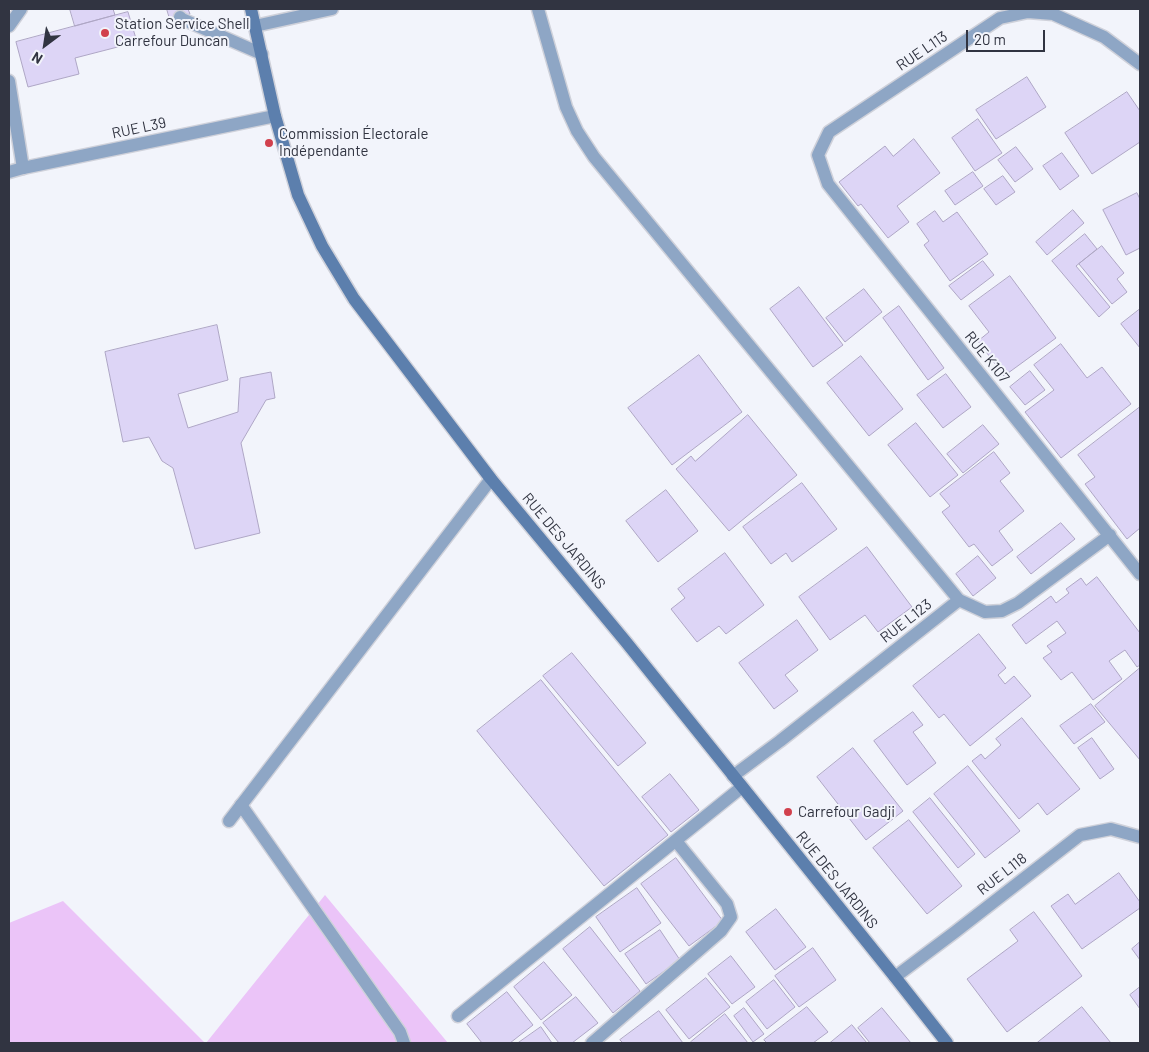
<!DOCTYPE html>
<html>
<head>
<meta charset="utf-8">
<style>
	body { margin:0 }
	#map { position:relative; width:1149px; height:1052px; overflow:hidden; background:#f2f4fb; font-family:Barlow,sans-serif }
	canvas { display:block }
	.frame { position:absolute; inset:0; border:10px solid #313441; pointer-events:none }
	.north { position:absolute; left:20px; top:20px; width:50px; height:50px; -webkit-text-stroke:4px #f2f4fb; paint-order:stroke; rotate:211deg; font-size:14px; font-weight:700; line-height:20px; text-align:center; color:#313441 }
	.north::after { content:''; display:block; margin:auto; width:18px; height:22px; background:#313441; clip-path:polygon(50% 0,100% 100%,50% 72%,0 100%) }
	.scale { position:absolute; left:966px; top:30px; width:79px; height:22px; box-sizing:border-box; border:2px solid #313441; border-top:0; padding-left:6px; font-size:15px; line-height:18px; white-space:nowrap; color:#313441; -webkit-text-stroke:4px #f2f4fb; paint-order:stroke }
</style>
</head>
<body>
<div id="map">
<canvas width="1149" height="1052"></canvas>
<div class="frame"></div>
<div class="north">N</div>
<div class="scale">20 m</div>
</div>
<script>
const g = document.querySelector('canvas').getContext('2d');
g.lineJoin = 'round';
function paint(path, color) { g.fillStyle = color; g.fill(path, 'evenodd'); }
function stroke(path, color, width, dash) { g.strokeStyle = color; g.lineWidth = width; g.lineCap = dash ? 'butt' : 'round'; g.setLineDash(dash || []); g.stroke(path); }
function drawText(font, color, halo, rows, align = 'center') {
  g.font = font + ' Barlow,sans-serif'; g.lineWidth = 4; g.setLineDash([]); g.textBaseline = 'middle'; g.strokeStyle = halo; g.fillStyle = color; for (const [text, x, y, turn = 0] of rows) {
    g.save(); g.translate(x, y); g.rotate((+turn || 0) * Math.PI / 180); g.textAlign = isNaN(turn) ? turn : align; if (halo) g.strokeText(text, 0, 0); g.fillText(text, 0, 0); g.restore();
  }
}
paint(new Path2D(`
	M 325,895 L 448,1043 L 206,1043 Z
	M 63,901 L 205,1043 L 9,1043 L 9,923 Z`), '#ebc4f8');
const building = new Path2D(`
	M 70,9 L 113,9 L 115,15 L 75,26 Z
	M 167,9 L 188,9 L 190,14 L 170,19 Z
	M 128,12 L 137,42 L 75,58 L 79,74 L 28,87 L 16,42 Z
	M 1027,77 L 1046,107 L 996,139 L 976,110 Z
	M 1127,92 L 1140,111 L 1140,142 L 1092,174 L 1065,133 Z
	M 978,119 L 1002,153 L 975,171 L 952,138 Z
	M 914,139 L 940,173 L 897,206 L 909,222 L 888,238 L 861,204 L 858,206 L 839,182 L 885,146 L 893,156 Z
	M 1016,147 L 1033,169 L 1015,182 L 998,160 Z
	M 1062,153 L 1079,176 L 1060,190 L 1043,166 Z
	M 973,172 L 983,186 L 955,205 L 945,191 Z
	M 1003,176 L 1015,192 L 996,205 L 984,189 Z
	M 1137,193 L 1140,199 L 1140,248 L 1126,255 L 1103,210 Z
	M 1073,210 L 1084,223 L 1047,255 L 1036,242 Z
	M 935,211 L 943,222 L 957,212 L 988,254 L 950,281 L 924,245 L 929,241 L 917,224 Z
	M 1085,234 L 1097,249 L 1076,266 L 1110,307 L 1099,317 L 1052,261 Z
	M 1102,246 L 1124,273 L 1117,279 L 1127,292 L 1112,304 L 1079,264 Z
	M 983,261 L 994,275 L 961,300 L 949,286 Z
	M 1010,276 L 1056,338 L 1004,376 L 978,341 L 989,332 L 969,306 Z
	M 799,287 L 843,345 L 813,367 L 770,309 Z
	M 864,289 L 882,312 L 845,342 L 826,318 Z
	M 899,306 L 944,368 L 928,380 L 883,318 Z
	M 1140,309 L 1140,348 L 1121,324 Z
	M 217,325 L 228,380 L 178,394 L 188,428 L 238,412 L 240,378 L 271,372 L 275,398 L 266,400 L 241,443 L 260,533 L 195,549 L 173,468 L 162,461 L 149,437 L 123,442 L 105,352 Z
	M 1061,344 L 1087,378 L 1102,367 L 1131,404 L 1061,458 L 1025,412 L 1054,390 L 1034,365 Z
	M 699,355 L 742,412 L 672,465 L 628,408 Z
	M 861,356 L 903,409 L 869,436 L 827,383 Z
	M 1030,371 L 1045,390 L 1025,405 L 1010,387 Z
	M 946,374 L 971,407 L 943,428 L 917,395 Z
	M 1140,407 L 1140,528 L 1127,539 L 1085,484 L 1095,477 L 1078,455 Z
	M 748,415 L 797,475 L 729,531 L 676,469 L 691,456 L 695,461 Z
	M 916,423 L 958,475 L 930,497 L 888,445 Z
	M 983,425 L 999,444 L 963,473 L 947,454 Z
	M 994,452 L 1010,473 L 1000,481 L 1024,511 L 999,531 L 1013,550 L 992,566 L 974,544 L 969,547 L 942,512 L 950,506 L 940,494 Z
	M 802,483 L 837,529 L 792,562 L 786,553 L 771,564 L 743,527 Z
	M 666,490 L 698,531 L 658,562 L 626,521 Z
	M 1061,523 L 1075,539 L 1031,574 L 1017,557 Z
	M 867,547 L 912,607 L 878,632 L 865,615 L 830,640 L 799,597 Z
	M 725,553 L 764,605 L 726,634 L 719,626 L 697,642 L 671,609 L 685,598 L 678,589 Z
	M 978,556 L 996,578 L 973,596 L 956,574 Z
	M 1097,577 L 1140,633 L 1140,665 L 1137,667 L 1125,650 L 1109,661 L 1122,679 L 1093,700 L 1072,672 L 1061,680 L 1043,658 L 1052,652 L 1047,646 L 1066,633 L 1057,621 L 1026,644 L 1012,625 L 1051,596 L 1056,603 L 1069,593 L 1066,589 L 1081,578 L 1086,585 Z
	M 797,620 L 818,650 L 785,675 L 798,691 L 774,709 L 739,663 Z
	M 979,634 L 1006,668 L 998,675 L 1005,684 L 1014,676 L 1031,696 L 970,746 L 944,714 L 939,718 L 913,686 Z
	M 572,653 L 646,743 L 618,766 L 543,676 Z
	M 1140,668 L 1140,760 L 1095,706 Z
	M 541,680 L 668,835 L 604,886 L 477,731 Z
	M 1091,704 L 1105,722 L 1074,744 L 1060,726 Z
	M 913,712 L 923,725 L 913,732 L 936,763 L 907,785 L 874,741 Z
	M 1022,718 L 1080,789 L 1047,815 L 1038,803 L 1019,819 L 972,761 L 981,754 L 985,759 L 1001,745 L 996,739 Z
	M 1092,738 L 1114,769 L 1100,779 L 1078,748 Z
	M 853,748 L 903,811 L 866,840 L 817,777 Z
	M 968,766 L 1020,831 L 985,858 L 934,794 Z
	M 670,774 L 699,810 L 671,832 L 642,797 Z
	M 930,798 L 975,854 L 958,868 L 913,812 Z
	M 909,820 L 962,886 L 927,914 L 873,848 Z
	M 676,858 L 723,921 L 689,946 L 641,884 Z
	M 1119,873 L 1140,902 L 1140,908 L 1082,949 L 1051,906 L 1068,894 L 1075,904 Z
	M 637,888 L 661,923 L 620,952 L 596,917 Z
	M 776,909 L 806,947 L 775,970 L 746,932 Z
	M 1034,912 L 1082,976 L 1007,1032 L 967,979 L 1018,941 L 1010,930 Z
	M 590,927 L 640,991 L 613,1013 L 563,949 Z
	M 660,930 L 680,960 L 646,984 L 625,954 Z
	M 1140,942 L 1140,960 L 1132,949 Z
	M 813,948 L 836,980 L 799,1007 L 775,976 Z
	M 731,956 L 755,987 L 732,1004 L 708,974 Z
	M 544,962 L 572,995 L 541,1020 L 514,987 Z
	M 706,978 L 730,1007 L 689,1039 L 666,1010 Z
	M 774,980 L 795,1007 L 767,1029 L 746,1002 Z
	M 1140,987 L 1140,1009 L 1130,995 Z
	M 507,992 L 533,1025 L 510,1043 L 482,1043 L 467,1024 Z
	M 576,997 L 598,1023 L 572,1043 L 559,1043 L 543,1023 Z
	M 807,1007 L 828,1032 L 813,1043 L 767,1043 L 764,1040 Z
	M 1082,1007 L 1111,1043 L 1037,1043 Z
	M 744,1008 L 764,1034 L 753,1042 L 734,1016 Z
	M 882,1008 L 911,1043 L 870,1043 L 858,1028 Z
	M 659,1011 L 683,1043 L 623,1043 L 620,1040 Z
	M 725,1014 L 748,1043 L 692,1043 L 691,1042 Z
	M 852,1025 L 867,1043 L 830,1043 Z
	M 541,1027 L 552,1043 L 518,1043 Z`);
paint(building, '#ddd5f6');
stroke(building, '#aea6c5', 1);
const lane = new Path2D(`
	M 180,17 L 182,19 L 262,54
	M 9,26 L 21,9
	M 9,81 L 23,168
	M 241,805 L 400,1032 L 404,1043`);
const street = new Path2D(`
	M 538,9 L 566,107 L 577,131 L 594,157 L 959,600
	M 255,26 L 332,9
	M 1140,64 L 1104,37 L 1053,14 L 1028,12 L 1000,18 L 829,132 L 818,155 L 828,184 L 1140,574
	M 9,172 L 23,168 L 275,116
	M 733,776 L 780,741 L 959,600 L 985,612 L 1002,611 L 1018,603 L 1110,535
	M 229,821 L 491,479
	M 895,977 L 955,932 L 1080,835 L 1111,829 L 1140,837
	M 458,1016 L 742,787
	M 592,1043 L 721,931 L 731,917 L 727,904 L 676,841`);
const secondary = new Path2D(`
	M 251,9 L 275,116 L 298,195 L 322,246 L 354,299 L 491,479 L 626,642 L 895,977 L 947,1043`);
stroke(lane, '#cfd1da', 15);
stroke(street, '#cfd1da', 15);
stroke(secondary, '#cfd1da', 15);
stroke(lane, '#8ea6c5', 12);
stroke(street, '#8ea6c5', 12);
stroke(secondary, '#5c7fad', 12);
for (const [x, y, r, color] of [
	[105,33,5,"#d1404d"],
	[269,143,5,"#d1404d"],
	[788,812,5,"#d1404d"]
]) { const dot = new Path2D(); dot.arc(x, y, r, 0, 2 * Math.PI); g.fillStyle = color; g.fill(dot); stroke(dot, '#f2f4fb', 2); }
drawText('15px', '#313441', '#f2f4fb', [
	["Station Service Shell",115,24],
	["Carrefour Duncan",115,41],
	["Commission Électorale",279,134],
	["Indépendante",279,151],
	["Carrefour Gadji",798,812]
], 'left');
drawText('15px', '#313441', '#f2f4fb', [
	["RUE L113",922,51,-34],
	["RUE L39",139,128,-12],
	["RUE K107",987,357,51],
	["RUE DES JARDINS",564,541,50],
	["RUE L123",906,621,-38],
	["RUE L118",1002,874,-38],
	["RUE DES JARDINS",837,880,51]
]);
</script>
</body>
</html>
